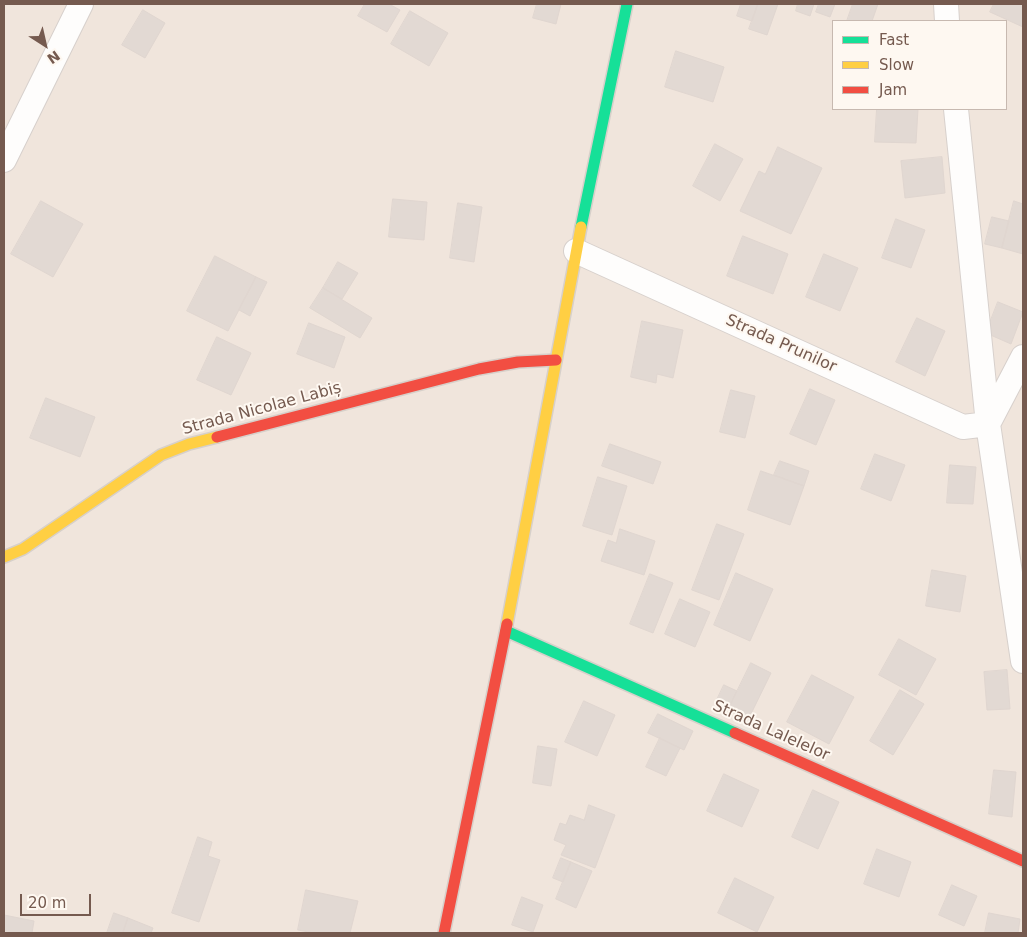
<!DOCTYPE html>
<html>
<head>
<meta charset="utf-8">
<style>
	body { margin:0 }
	#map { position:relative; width:1027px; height:937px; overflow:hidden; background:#f7f3ee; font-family:"DejaVu Sans",sans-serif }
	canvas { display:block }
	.frame { position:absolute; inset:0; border:5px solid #755a4f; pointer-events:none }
	.legend { position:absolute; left:832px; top:20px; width:175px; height:90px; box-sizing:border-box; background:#fef8f1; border:1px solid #c7b9b0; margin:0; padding:6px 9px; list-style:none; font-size:15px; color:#755a4f }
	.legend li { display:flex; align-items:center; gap:10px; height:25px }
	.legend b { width:25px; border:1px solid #c7b9b0 }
	.north { position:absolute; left:20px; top:20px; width:50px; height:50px; -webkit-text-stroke:4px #fef8f1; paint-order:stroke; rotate:145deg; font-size:14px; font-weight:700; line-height:20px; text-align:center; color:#755a4f }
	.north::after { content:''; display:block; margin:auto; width:18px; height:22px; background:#755a4f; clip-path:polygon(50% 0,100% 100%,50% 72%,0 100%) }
	.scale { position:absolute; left:20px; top:894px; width:71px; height:22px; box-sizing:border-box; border:2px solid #755a4f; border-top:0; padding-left:6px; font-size:15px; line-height:18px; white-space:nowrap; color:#755a4f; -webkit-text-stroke:4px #fef8f1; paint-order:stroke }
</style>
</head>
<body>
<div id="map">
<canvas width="1027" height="937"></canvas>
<div class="frame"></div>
<ul class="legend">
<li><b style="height:6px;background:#16e098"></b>Fast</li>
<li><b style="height:6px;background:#ffcf43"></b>Slow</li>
<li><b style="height:6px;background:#f24e42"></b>Jam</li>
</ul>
<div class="north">N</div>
<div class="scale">20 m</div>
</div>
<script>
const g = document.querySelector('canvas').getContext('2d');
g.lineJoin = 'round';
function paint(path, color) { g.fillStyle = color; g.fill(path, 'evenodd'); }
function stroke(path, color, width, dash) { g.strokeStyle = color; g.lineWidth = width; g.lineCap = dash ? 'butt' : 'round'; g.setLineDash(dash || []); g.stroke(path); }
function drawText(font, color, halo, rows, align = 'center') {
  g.font = font + ' "DejaVu Sans",sans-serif'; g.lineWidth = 4; g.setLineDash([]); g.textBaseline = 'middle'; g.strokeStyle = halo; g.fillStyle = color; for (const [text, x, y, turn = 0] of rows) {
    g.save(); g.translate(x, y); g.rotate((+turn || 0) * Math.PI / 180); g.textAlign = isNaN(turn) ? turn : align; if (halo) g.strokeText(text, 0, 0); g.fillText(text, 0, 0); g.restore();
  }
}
paint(new Path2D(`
	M 4,4 L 1023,4 L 1023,933 L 4,933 ZM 833,21 L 1006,21 L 1006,109 L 833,109 Z`), '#f0e5dc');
const building = new Path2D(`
	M 365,4 L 389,4 L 400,10 L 387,32 L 358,16 Z
	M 537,4 L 561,4 L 556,24 L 533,18 Z
	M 741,4 L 758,4 L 752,21 L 737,16 Z
	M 758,4 L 778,4 L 767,35 L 749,29 Z
	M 798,4 L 814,4 L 810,16 L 796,11 Z
	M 819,4 L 835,4 L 830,17 L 816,12 Z
	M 853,4 L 878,4 L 872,21 L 847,21 Z
	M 994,4 L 1023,4 L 1023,27 L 990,12 Z
	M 143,10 L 165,23 L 145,58 L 122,45 Z
	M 410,11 L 448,33 L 429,66 L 391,44 Z
	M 676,51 L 724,67 L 713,102 L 665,87 Z
	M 877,109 L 918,109 L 916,143 L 875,142 Z
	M 715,144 L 743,159 L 720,201 L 693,186 Z
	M 778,147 L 822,168 L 791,234 L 740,211 L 759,171 L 765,174 Z
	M 942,157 L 945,193 L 905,198 L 901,161 Z
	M 393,199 L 427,202 L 424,240 L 389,237 Z
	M 41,201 L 83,224 L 53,277 L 11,254 Z
	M 1014,201 L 1023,204 L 1023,254 L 1002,248 Z
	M 458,203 L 482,207 L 474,262 L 450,258 Z
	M 992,217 L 1009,221 L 1002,248 L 985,244 Z
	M 896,219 L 925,230 L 911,268 L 882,258 Z
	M 743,236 L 788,254 L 773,294 L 727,276 Z
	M 824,254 L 858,268 L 840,311 L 806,297 Z
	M 215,256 L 256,277 L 228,331 L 187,311 Z
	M 338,262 L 358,273 L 342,299 L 323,288 Z
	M 256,277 L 267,282 L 250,316 L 239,310 Z
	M 323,288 L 372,318 L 360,338 L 310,308 Z
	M 998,302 L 1023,312 L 1011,344 L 986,333 Z
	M 917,318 L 945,331 L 925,376 L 896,362 Z
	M 642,321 L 683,330 L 673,378 L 657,374 L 656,383 L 631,377 Z
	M 309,323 L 345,337 L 334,368 L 297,354 Z
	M 217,337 L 251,353 L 231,395 L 197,380 Z
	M 810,389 L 835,400 L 816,445 L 790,434 Z
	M 731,390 L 755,396 L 745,438 L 720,432 Z
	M 46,398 L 95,417 L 80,457 L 30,438 Z
	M 610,444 L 661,462 L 653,484 L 602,466 Z
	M 875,454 L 905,465 L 891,501 L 861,489 Z
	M 780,461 L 809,471 L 804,486 L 774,475 Z
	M 950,465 L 976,467 L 973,504 L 947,503 Z
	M 761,471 L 804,486 L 790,525 L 748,510 Z
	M 598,477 L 627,486 L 612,535 L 583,526 Z
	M 717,524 L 744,534 L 719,600 L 692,590 Z
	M 620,529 L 655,541 L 644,575 L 601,561 L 608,540 L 616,543 Z
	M 932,570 L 966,576 L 960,612 L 926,606 Z
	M 736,573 L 773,589 L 750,641 L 714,625 Z
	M 650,574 L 673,583 L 653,633 L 630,624 Z
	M 680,599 L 710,612 L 695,647 L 665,634 Z
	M 899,639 L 936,659 L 916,695 L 879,675 Z
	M 751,663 L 771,673 L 748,720 L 728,710 Z
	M 1007,670 L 1010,709 L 987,710 L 984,672 Z
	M 812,675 L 854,697 L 829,744 L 787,722 Z
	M 724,685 L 737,691 L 728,710 L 715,704 Z
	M 900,690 L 924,704 L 893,755 L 870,741 Z
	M 584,701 L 615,715 L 597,756 L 565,742 Z
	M 658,714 L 693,731 L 684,750 L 648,733 Z
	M 660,738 L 680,748 L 666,776 L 646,767 Z
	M 538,746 L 557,749 L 551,786 L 533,783 Z
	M 994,770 L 1016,772 L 1012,817 L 989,814 Z
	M 724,774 L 759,790 L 742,827 L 707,811 Z
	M 813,790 L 839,802 L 818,849 L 792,837 Z
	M 589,805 L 615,815 L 595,868 L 561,855 L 566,845 L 554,840 L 560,823 L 566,825 L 570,815 L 584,820 Z
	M 198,837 L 212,842 L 208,856 L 220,860 L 199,922 L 172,913 Z
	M 877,849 L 911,862 L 899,897 L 864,884 Z
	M 561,858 L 571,862 L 563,882 L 553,878 Z
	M 571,862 L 592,871 L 576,908 L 556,899 Z
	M 735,878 L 774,897 L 757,932 L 718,913 Z
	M 952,885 L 977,896 L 964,926 L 939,915 Z
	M 306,890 L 358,901 L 350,933 L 314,933 L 298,930 Z
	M 522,897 L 543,905 L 533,932 L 512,925 Z
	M 114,913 L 128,918 L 123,933 L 107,933 Z
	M 989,913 L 1020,919 L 1018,933 L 985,933 Z
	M 4,915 L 34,921 L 32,933 L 4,933 Z
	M 128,918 L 153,928 L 151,933 L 123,933 Z`);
paint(building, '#e2d9d3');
stroke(building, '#e0d6d0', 1);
const street = new Path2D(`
	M 946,4 L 947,21
	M 956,109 L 988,424 L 1023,661
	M 4,160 L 81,4
	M 576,251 L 963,427 L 988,424 L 1023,357`);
const fast = new Path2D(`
	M 581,227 L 627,4
	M 506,631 L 735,733`);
const slow = new Path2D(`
	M 4,557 L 23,549 L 161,455 L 189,444 L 217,437
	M 507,624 L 581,227`);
const jam = new Path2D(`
	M 217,437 L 479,369 L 518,362 L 556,360
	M 735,733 L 1023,861
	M 444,933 L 507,624`);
stroke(street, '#d7d0cc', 26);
stroke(fast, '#d7d0ca', 14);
stroke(slow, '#d7d0ca', 14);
stroke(jam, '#d7d0ca', 14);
stroke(street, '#fefdfc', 24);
stroke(fast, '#16e098', 11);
stroke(slow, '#ffcf43', 11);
stroke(jam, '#f24e42', 11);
drawText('16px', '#755a4f', '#fef8f1', [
	["Strada Prunilor",781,344,24],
	["Strada Nicolae Labiș",262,409,-15],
	["Strada Lalelelor",771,731,24]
]);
</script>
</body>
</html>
